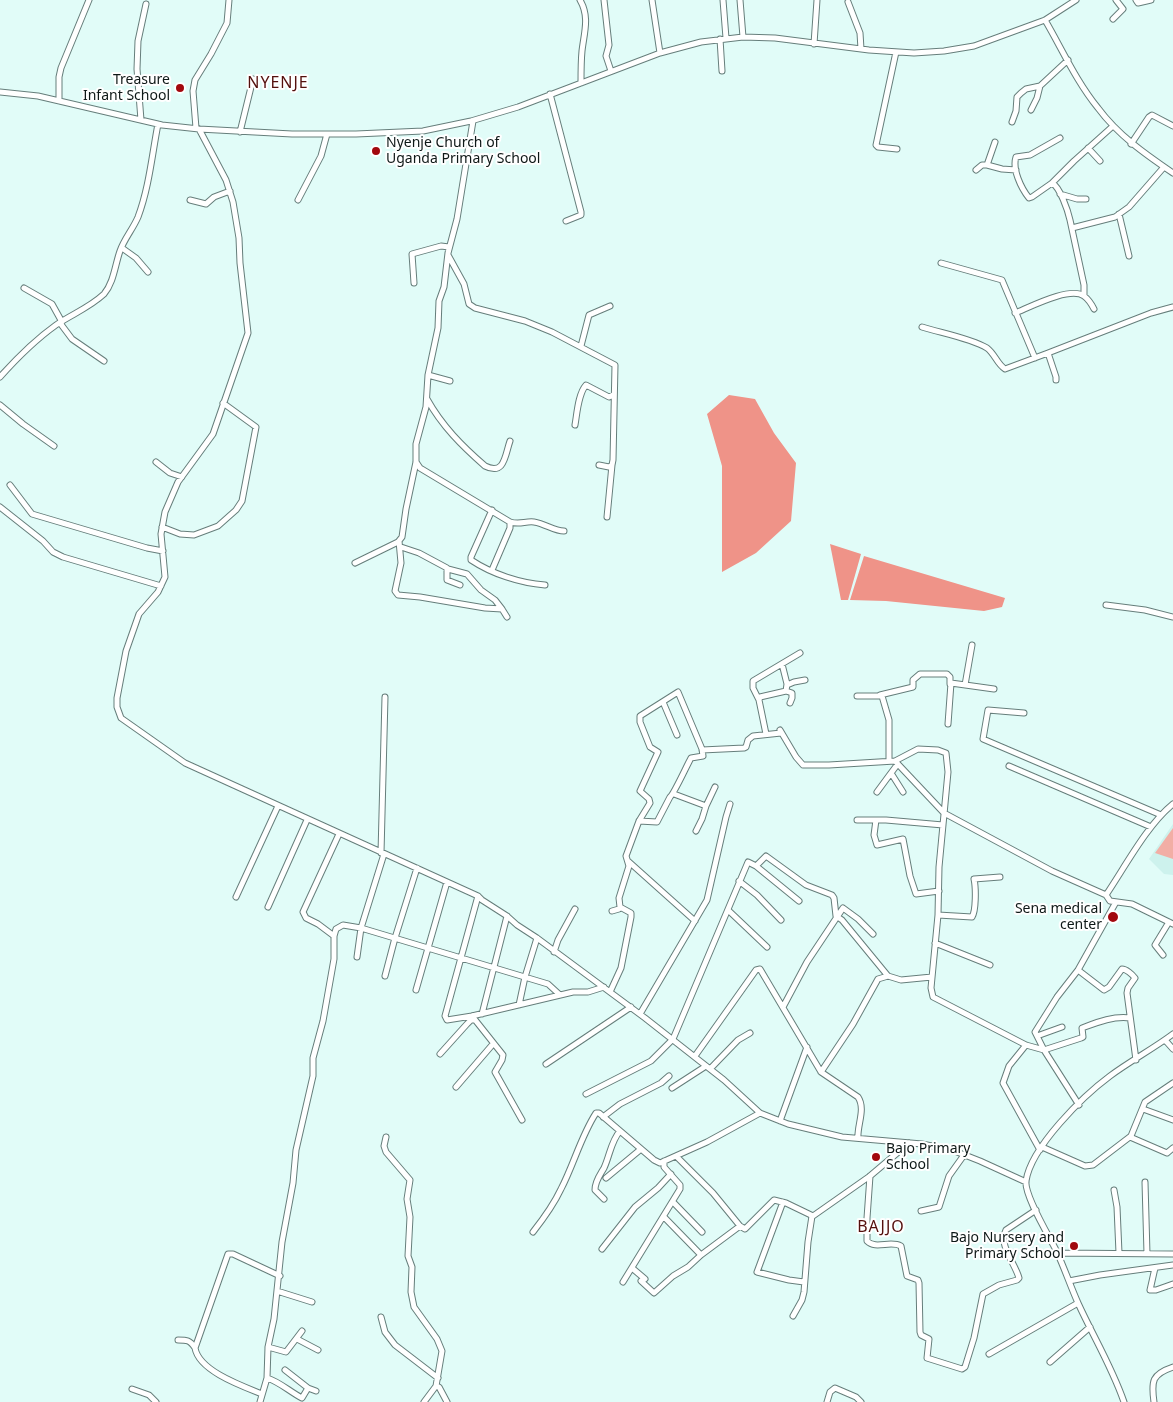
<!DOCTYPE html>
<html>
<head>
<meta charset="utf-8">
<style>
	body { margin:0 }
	canvas { display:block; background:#e1fcf8 }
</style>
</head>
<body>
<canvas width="1173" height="1402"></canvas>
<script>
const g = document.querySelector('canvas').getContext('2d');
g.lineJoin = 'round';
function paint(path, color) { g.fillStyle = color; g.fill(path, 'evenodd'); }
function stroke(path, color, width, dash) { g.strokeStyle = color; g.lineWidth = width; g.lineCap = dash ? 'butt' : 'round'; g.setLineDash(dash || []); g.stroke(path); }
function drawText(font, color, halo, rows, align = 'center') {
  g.font = font + ' "Noto Sans",sans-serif'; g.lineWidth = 4; g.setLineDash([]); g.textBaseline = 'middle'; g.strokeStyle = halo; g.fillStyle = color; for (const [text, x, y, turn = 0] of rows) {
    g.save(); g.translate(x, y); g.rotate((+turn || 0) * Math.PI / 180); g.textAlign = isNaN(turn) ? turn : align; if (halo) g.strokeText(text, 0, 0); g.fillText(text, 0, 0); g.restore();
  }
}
paint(new Path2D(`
	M 1173,824 L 1173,875 L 1164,874 L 1149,859 Z`), '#cdf2ed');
paint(new Path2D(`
	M 1173,828 L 1173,859 L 1155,853 Z`), '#f2aea5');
paint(new Path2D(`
	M 729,395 L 755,399 L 774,433 L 796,463 L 791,521 L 756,553 L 722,572 L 722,466 L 707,414 Z
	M 830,544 L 861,554 L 848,600 L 841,600 Z
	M 864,556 L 1005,598 L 1002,607 L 984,611 L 886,601 L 850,600 Z`), '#ef9388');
const minor = new Path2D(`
	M 580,0 C 590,17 584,33 582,51 C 581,61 581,72 581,83
	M 604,0 L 609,45 L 606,56 L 611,71
	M 652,0 L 660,53
	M 723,0 L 726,38
	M 740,0 L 743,37
	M 1136,0 L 1138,3 L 1151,0
	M 848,2 L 860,33 L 861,49
	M 1113,19 L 1123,9 L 1116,0
	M 1045,20 C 1062,49 1076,81 1098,108 C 1118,135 1145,154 1173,173
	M 720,39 L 722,71
	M 814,44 L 817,0
	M 896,52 L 876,145 L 878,147 L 897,149
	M 0,92 L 38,96 L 162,125 L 199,129 L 292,134 L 356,134 L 423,131 L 471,121 L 518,107 L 660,53 L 701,42 L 743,37 L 775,38 L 869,50 L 914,53 L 944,51 L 974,46 L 1045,20 L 1076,0
	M 550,94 L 581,212 L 581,215 L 566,221
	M 59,101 L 59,77 L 61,68 L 89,0
	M 1031,110 L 1037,98 L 1040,86
	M 141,120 L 137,69 L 138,41 L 146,4
	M 1012,122 L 1016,111 L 1017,97 L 1021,93 L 1026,89 L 1040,86 L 1068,60
	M 196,128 L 193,91 L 195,80 L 211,54 L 227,23 L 229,0
	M 199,129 L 226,180 L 233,202 L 239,238 L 240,263 L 248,333 L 213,434 L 178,482 L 165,512 L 161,534 L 165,577 L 158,592 L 139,614 L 126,651 L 117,698 L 117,707 L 121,718 L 185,763 L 478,896 L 482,900 L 507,916 L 517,925 L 537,938 L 645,1018 L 724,1080 L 760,1113 L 788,1124 L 842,1137 L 922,1144 L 952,1150 L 980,1161 L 1026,1182
	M 240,132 L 253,79
	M 1060,138 L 1030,155 L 1016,157 C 1012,169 1021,188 1029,198 L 1032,197 L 1052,183 C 1060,187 1068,211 1070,220 L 1084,285 L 1084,296
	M 995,142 L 987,165 L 1002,169 L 1016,170
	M 1131,144 L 1149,117 L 1152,115 L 1173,126
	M 1088,148 L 1100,161
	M 976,170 L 982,165 L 987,165
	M 1052,183 L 1074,161 L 1113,126
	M 1060,194 L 1077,199 L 1086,199
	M 190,200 L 206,204 L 214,197 L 230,191
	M 298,200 L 321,156 L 327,134
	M 1119,214 L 1129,256
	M 1072,228 L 1115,217 L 1129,207 L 1164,167
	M 122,248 L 136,258 L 148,272
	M 448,255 L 464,284 L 469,304 L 475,308 L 525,321 L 552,332 L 615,365 L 613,460 L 612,465 L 609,467 L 599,465
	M 941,263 L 1002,280 L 1035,358
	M 414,283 L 412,254 L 441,246 L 449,247
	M 24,288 L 52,304 L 62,322
	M 1015,313 C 1030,307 1070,286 1084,296 C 1088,299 1092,305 1094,309
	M 60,323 L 72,339 L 104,361
	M 922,327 C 941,333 970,338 987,348 C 995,354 997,364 1005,369 L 1048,353
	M 581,346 L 589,315 L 610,306
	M 428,375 L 450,381
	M 0,377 C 17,358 35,340 56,325 C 72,314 89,308 104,294 C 114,282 115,265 120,251 C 124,239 133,229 138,217 C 149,188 152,155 158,124
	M 1056,380 L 1056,377 L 1048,353 L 1151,313 L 1173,307
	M 427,399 C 442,426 462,446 485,466 C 505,476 505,455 510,441
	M 0,405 L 23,424 L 54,446
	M 575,425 C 577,414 578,394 586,385 L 609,397 L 613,395
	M 156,462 L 170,473 L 182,477
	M 416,462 L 420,468 L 510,522 C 520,525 525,521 534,522 C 546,524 554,531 564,531
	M 10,485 L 32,514 L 147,548 L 163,551
	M 0,507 L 43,541 L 53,552 L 63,557 L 161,586
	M 492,510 L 471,557 L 471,560 C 492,574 520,583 545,585
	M 607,517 L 612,465
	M 162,527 L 180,534 L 194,535 L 218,526 L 236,510 L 242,501 L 256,427 L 223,403
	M 399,541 L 401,563 L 395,591 L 398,595 L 420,597 L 485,608 L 502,609 L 507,617
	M 401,547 L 419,553 L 447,568 L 447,580 L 460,585
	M 355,563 L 398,542 L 402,537 L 406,509 L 416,462 L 416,444 L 426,407 L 428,375 L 438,328 L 439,301 L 444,287 L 448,253 L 457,219 L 473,121
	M 448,569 L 467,574 L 481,590 L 495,600 L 502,609
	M 492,570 L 510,528 L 510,522
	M 1106,605 L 1145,610 L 1173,617
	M 782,664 L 787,684 L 786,691
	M 787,685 L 794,682 L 805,680
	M 965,685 L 972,645
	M 880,695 L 913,687 L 913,680 L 920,674 L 947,674 L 950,677 L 950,684
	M 857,696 L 882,696 L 889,720 L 889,761
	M 759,700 L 753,688 L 753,681 L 800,653
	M 663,702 L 677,735
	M 1024,713 L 988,710 L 983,739 L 1161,815
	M 948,724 L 951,683 L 994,689
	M 780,730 L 796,757 L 803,765 L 829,765 L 895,761 L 918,749 L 938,750 L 946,753 L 948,772 L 939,867 L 938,915 L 931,988 L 933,997 L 1026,1045 L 1044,1050 L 1081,1038 L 1083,1037 L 1082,1028 C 1098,1022 1113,1016 1130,1018
	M 766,734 L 759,700 L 760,697 L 786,691 L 792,693 L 792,698 L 790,703
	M 702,750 L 744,748 L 746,747 L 748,740 L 753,736 L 781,733
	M 895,761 L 944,813 L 1052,871 L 1106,895 L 1110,901 L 1132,904 L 1173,924
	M 897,765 L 891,773 L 903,792
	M 1009,766 L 1151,827
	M 877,792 L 891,773
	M 674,794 L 706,806 L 715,787
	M 857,820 L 886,820 L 943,825
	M 876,820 L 874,835 L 877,845 L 903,839 L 910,876 L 916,894 L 939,891
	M 696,831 L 702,819 L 706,806
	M 381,853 L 385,697
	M 628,861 L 695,921
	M 756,866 L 766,856 L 806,885 L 832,895 L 834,898 L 836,916 L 842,920 L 888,976 L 901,980 L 932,977
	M 739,881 L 757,895 L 781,920
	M 1106,895 C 1125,867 1147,825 1173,804
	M 478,896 L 445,1016 L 447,1020 L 472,1016 L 573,992 L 588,992 L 604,987
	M 236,897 L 278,806
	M 268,907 L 307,820
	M 728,910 L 767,947
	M 612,911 L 619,909 L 620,907 L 619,898 L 629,866 L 626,856 L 639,821 L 650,803 L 649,799 L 640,791 L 658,752 L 650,747 L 640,722 L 640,716 L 678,692 L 702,749 L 703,756 L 691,758 C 687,765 674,794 670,797 L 657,822 L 639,821
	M 938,915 L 972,917 C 976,911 976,888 974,879 L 1000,877
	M 334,936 L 318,924 L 306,918 L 303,912 L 339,834
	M 935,943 L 990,965
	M 554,952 L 558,940 L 575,909
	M 1163,955 L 1155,945 L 1169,922
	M 357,957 L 361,928 L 384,854
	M 1078,970 L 1104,990 L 1109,987 L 1122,969 C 1126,969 1132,974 1135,978 L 1128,988 L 1127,993 L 1136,1060
	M 385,976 L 395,938 L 417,868
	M 416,990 L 447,882
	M 610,992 L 621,968 L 631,917 L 631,913 L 620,907
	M 519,1005 L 525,977 L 537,938
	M 783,1007 L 807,962 L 843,908 L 858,919 L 873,934
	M 482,1014 L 507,916
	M 640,1014 L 707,900 L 726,817 L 730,804
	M 472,1016 L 503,1055 L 502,1060 L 495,1072 L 522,1120
	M 1037,1036 L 1062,1027
	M 1165,1040 L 1173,1049
	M 1026,1045 L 1009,1066 L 1003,1083 L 1040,1150
	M 440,1054 L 467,1024 L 471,1020 L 475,1020
	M 695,1056 L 756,970 L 760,969 L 821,1072 L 858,1097 C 866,1109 857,1125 858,1138
	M 546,1064 L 631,1007
	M 710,1069 L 738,1040 L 750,1033
	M 821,1072 L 853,1024 L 878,979 L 888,976
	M 456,1087 L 493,1044
	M 672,1088 L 706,1066
	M 586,1094 L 651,1061 L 673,1039 L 748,862 L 756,866 L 799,901
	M 1079,1105 L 1044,1050 L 1035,1032 L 1057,997 L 1078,970 L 1116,902
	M 1143,1109 L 1173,1120
	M 603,1117 L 620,1104 L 661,1083 L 669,1076
	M 780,1121 L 807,1047
	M 386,1137 L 384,1146 L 386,1152 L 410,1180 L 407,1199 L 410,1217 L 408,1256 L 412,1267 L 411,1292 L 414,1307 L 437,1339 L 442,1351 L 436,1386
	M 1130,1137 L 1167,1153 L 1173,1148
	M 1042,1147 L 1085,1166 L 1093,1165 L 1131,1136 L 1145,1102 L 1173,1083
	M 676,1156 L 713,1193 L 740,1226 L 745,1229 L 774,1200 L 786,1203 L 813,1216 L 870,1176 L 909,1143
	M 870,1176 L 867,1218 L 867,1241 C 876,1250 890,1240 901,1246 L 907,1276 L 918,1280 L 919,1283 L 920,1332 L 921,1335 L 929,1339 L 927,1358 L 962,1369 L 965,1367 L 974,1338 L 983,1294 L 999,1285 L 1017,1280 L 1019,1278 C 1015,1263 998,1245 1006,1230 L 1036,1210
	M 606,1178 L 641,1149
	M 1145,1182 L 1147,1254
	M 1114,1190 L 1117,1207 L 1119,1253
	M 604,1199 L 595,1190 C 595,1181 600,1175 604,1168 C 610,1155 611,1141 620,1131
	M 673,1202 L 702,1232
	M 783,1202 L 757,1272 L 789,1280 L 804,1282
	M 921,1211 L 939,1207 L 949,1176 L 964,1155
	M 664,1217 L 701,1255
	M 533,1232 C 544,1218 554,1204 561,1189 C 574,1164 581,1136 596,1113 L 599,1113 L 654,1160 L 660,1163 L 707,1142 L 760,1113
	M 602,1249 L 635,1207 L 658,1188 L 671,1174
	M 1057,1253 L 1173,1254
	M 632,1268 L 645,1279 L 641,1281 L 654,1293 L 673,1276 L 688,1267 L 701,1255 L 740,1226
	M 1155,1268 L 1150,1290 L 1156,1290 L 1173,1284
	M 1069,1281 L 1100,1275 L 1173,1265
	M 623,1282 L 680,1189 L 680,1185 L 664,1167 L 664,1161
	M 277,1291 L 312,1302
	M 793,1316 L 802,1300 L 804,1292 L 808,1242 L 812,1216
	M 381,1317 L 385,1332 L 395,1345 L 438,1378
	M 297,1339 L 318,1350
	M 178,1340 C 187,1340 190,1340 195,1348
	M 268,1347 L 286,1352 L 302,1331
	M 989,1354 L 1078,1303
	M 1050,1362 L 1090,1327
	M 285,1370 L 308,1388
	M 267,1378 C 280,1382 290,1392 302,1398 L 308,1388 L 316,1391
	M 132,1389 L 149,1395 L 156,1402
	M 262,1394 C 242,1386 199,1371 195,1348 L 228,1254 L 233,1254 L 280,1276
	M 260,1402 L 267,1378 L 268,1347 L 274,1319 L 282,1242 L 293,1183 L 296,1150 L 313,1076 L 313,1058 L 323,1021 L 334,959 L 334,936 L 336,929 L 343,925 L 361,928 L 548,984 L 560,995
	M 424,1402 L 436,1386 L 439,1387 L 447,1402
	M 827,1402 L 830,1392 L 835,1388 L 856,1397 L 861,1402
	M 1124,1402 C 1112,1367 1093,1336 1078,1303 C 1070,1285 1064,1267 1056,1250 C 1049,1236 1024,1195 1026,1181 C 1031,1147 1083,1096 1110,1076 C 1130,1061 1153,1049 1173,1034
	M 1154,1402 C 1151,1381 1152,1374 1173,1367`);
stroke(minor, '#667e7b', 7);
stroke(minor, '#fff', 5);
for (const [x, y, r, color] of [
	[180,88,5,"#a2080e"],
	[376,151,5,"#a2080e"],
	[1113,917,6,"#a2080e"],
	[876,1157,5,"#a2080e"],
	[1074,1246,5,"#a2080e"]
]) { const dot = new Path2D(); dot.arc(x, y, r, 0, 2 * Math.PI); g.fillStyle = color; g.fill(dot); stroke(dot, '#fff', 2); }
drawText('14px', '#0e1817', '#fff', [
	["Treasure",170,80],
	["Infant School",170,96],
	["Nyenje Church of",386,143,"left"],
	["Uganda Primary School",386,159,"left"],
	["Sena medical",1102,909],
	["center",1102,925],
	["Bajo Primary",886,1149,"left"],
	["School",886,1165,"left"],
	["Bajo Nursery and",1064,1238],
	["Primary School",1064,1254]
], 'right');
g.letterSpacing = '1px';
drawText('16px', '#54100d', '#fff', [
	["NYENJE",278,83],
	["BAJJO",881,1227]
]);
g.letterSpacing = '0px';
</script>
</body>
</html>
